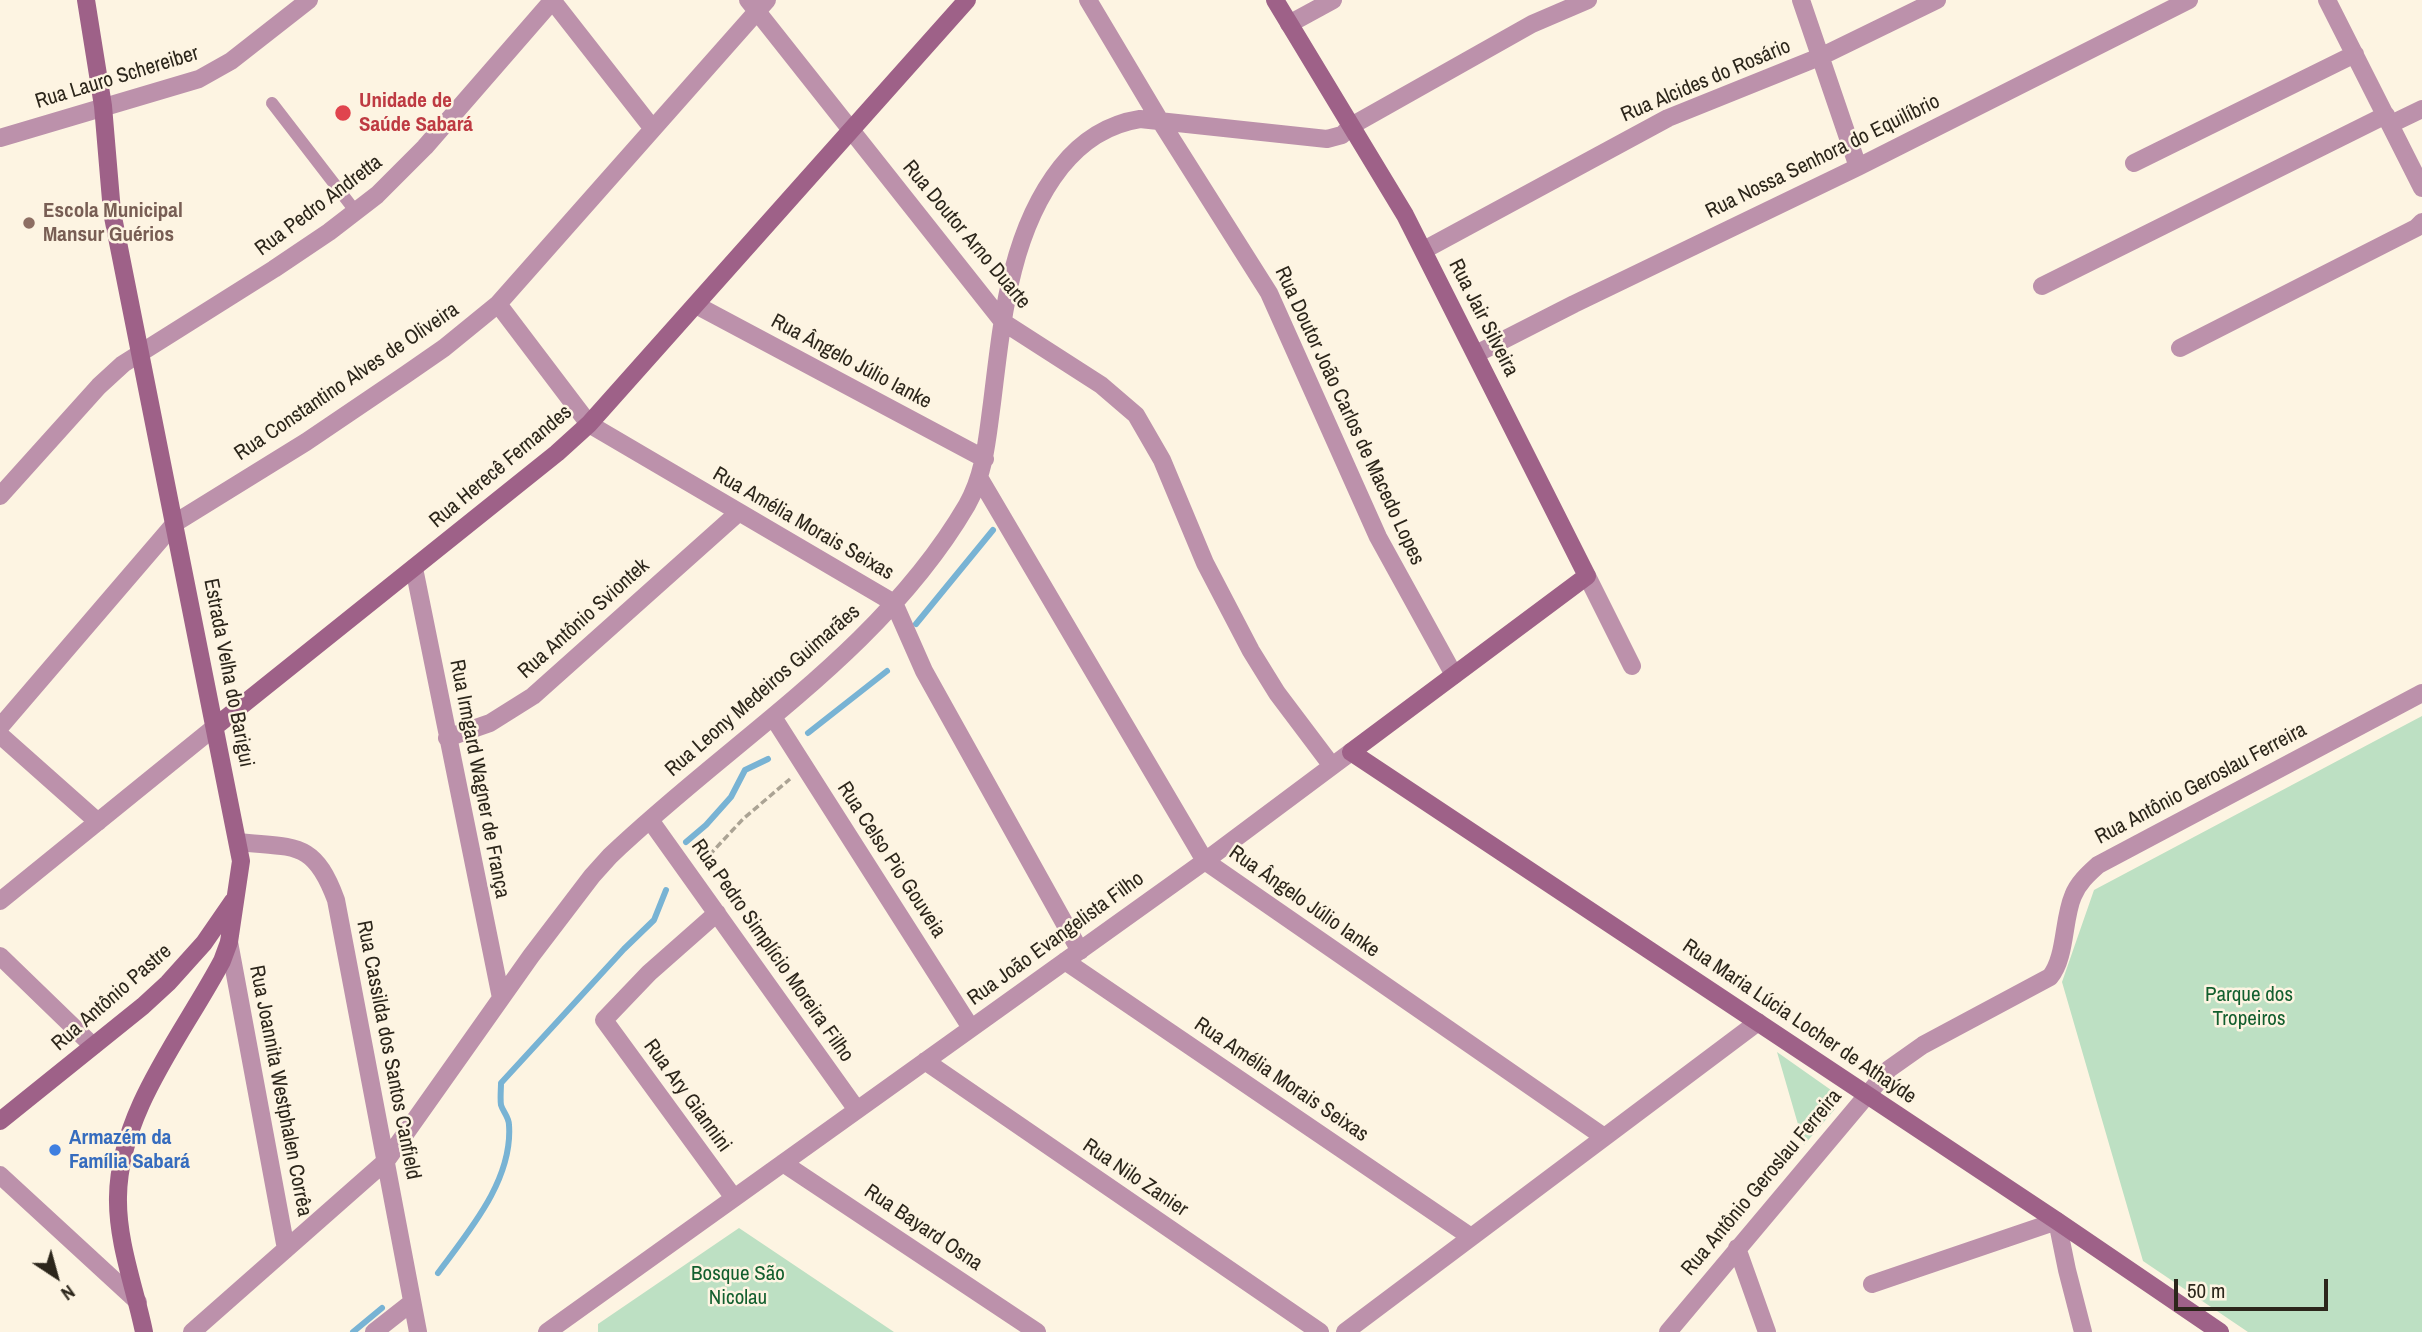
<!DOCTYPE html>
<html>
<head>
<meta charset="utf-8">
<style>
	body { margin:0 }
	#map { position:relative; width:2422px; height:1332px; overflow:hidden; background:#fdf4e2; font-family:"Archivo Narrow",sans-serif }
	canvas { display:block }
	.north { position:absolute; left:21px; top:1241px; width:70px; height:70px; -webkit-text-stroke:5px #fdf4e2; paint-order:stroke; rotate:144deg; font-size:19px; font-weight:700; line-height:28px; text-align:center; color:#2c261b }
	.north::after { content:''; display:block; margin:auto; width:24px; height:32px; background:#2c261b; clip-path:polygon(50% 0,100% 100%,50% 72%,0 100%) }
	.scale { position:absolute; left:2174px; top:1279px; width:154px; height:32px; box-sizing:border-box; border:4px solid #2c261b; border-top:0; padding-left:9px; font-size:21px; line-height:24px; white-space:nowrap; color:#2c261b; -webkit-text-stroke:5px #fdf4e2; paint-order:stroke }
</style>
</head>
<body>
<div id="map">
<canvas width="2422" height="1332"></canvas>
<div class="north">N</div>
<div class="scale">50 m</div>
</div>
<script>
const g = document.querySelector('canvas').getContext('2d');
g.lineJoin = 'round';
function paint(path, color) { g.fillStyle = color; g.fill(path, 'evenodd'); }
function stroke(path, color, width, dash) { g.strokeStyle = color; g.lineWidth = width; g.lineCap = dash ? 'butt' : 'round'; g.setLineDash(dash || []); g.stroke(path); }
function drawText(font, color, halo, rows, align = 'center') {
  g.font = font + ' "Archivo Narrow",sans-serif'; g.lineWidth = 5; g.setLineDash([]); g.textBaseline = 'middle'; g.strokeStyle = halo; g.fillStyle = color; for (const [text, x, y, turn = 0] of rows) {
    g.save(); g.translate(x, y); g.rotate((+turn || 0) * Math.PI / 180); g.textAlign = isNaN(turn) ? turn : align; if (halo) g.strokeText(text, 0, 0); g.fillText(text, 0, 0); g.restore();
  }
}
paint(new Path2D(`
	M 2422,716 L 2422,1332 L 2248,1332 L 2143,1261 L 2062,982 L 2094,890 Z
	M 1777,1052 L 1831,1090 L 1837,1100 L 1835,1109 L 1804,1145 Z
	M 739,1228 L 894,1332 L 598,1332 L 598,1324 Z`), '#bde0c3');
stroke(new Path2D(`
	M 916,624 L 993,530
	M 808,733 L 887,671
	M 686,842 L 706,825 L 731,797 L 745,770 L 768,759
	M 438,1273 C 469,1231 513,1180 509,1125 C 509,1117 503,1112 501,1105 C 500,1098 501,1090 501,1083 L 624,949 L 654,920 L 666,890
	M 353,1332 L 382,1308`), '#78b3d4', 6);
stroke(new Path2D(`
	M 702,863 L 743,819 L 790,779`), '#aba394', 3.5, [7, 3.5]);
stroke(new Path2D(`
	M 272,103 L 356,212`), '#bc91ab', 12);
stroke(new Path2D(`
	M 552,0 L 653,129
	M 748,0 L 1003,322 L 1101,385 L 1136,415 L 1162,460 L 1205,563 L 1251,651 L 1277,693 L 1332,766
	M 1088,0 L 1159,119 L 1269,293 L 1378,537 L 1454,675
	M 1801,0 L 1858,167
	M 2327,0 L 2422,188
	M 1289,24 L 1333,0
	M 2391,124 L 2422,109
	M 0,138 L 199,79 L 231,61 L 309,0
	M 2134,163 L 2355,54
	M 1424,250 L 1668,118 L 1822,56 L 1937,0
	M 2042,286 L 2386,115
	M 498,304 L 589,424 L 894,603 L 924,671 L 1080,951
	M 696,305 L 985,459
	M 2180,348 L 2416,228 L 2422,222
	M 1476,354 L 1574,304 L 1858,167 L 2189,0
	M 980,479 L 1205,861 L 1604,1137
	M 0,496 L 99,386 L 123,364 L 274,269 L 329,232 L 377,195 L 425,147 L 552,1
	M 414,568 L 501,998
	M 1587,576 L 1632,666
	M 773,717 L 971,1028
	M 0,727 L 175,523 L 306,442 L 405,375 L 444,348 L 498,304 L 767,0
	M 0,735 L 98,822
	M 447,738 L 490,723 L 533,696 L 738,513
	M 650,820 L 857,1110
	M 239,842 C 295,848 314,840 336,900 L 418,1332
	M 0,901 L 216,726
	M 717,913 L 649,973 L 604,1020 L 734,1198
	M 229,942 L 286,1249
	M 0,956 L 93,1046
	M 1065,961 L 1471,1237
	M 925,1061 L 1320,1332
	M 783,1163 L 1037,1332
	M 0,1175 L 138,1302
	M 1737,1248 L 1767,1332
	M 1872,1284 L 2057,1221 L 2067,1270 L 2083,1332
	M 192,1332 L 386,1161 L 531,956 L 592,876 L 610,856 C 730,741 881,652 967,505 C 985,473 987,439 992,403 C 1002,323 1009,233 1061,167 C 1081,142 1108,124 1140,119 L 1327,139 L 1342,135 L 1351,126 L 1532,24 L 1588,0
	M 374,1332 L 411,1303
	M 547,1332 L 1205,861 L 1351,752
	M 1345,1332 L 1758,1022
	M 1668,1332 L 1889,1069 L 1923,1045 L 2050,977 C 2066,958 2063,919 2073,896 C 2078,883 2088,874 2098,865 L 2422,693`), '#bc91ab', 18);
stroke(new Path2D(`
	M 86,0 L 103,106 L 112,212 L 241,861 L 229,942 L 222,961 C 184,1033 119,1111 118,1197 C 117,1242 135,1288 144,1332
	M 1275,0 L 1405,215 L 1587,576 L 1351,752 L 2057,1221 L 2220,1332
	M 216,726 L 557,453 L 589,424 L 967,0
	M 0,1121 L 143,1006 L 168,983 L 204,943 L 233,901`), '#9e6188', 18);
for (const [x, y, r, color] of [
	[343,113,9,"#e0444e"],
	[29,223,7,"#8d6e63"],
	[55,1150,7,"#3f7fe0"]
]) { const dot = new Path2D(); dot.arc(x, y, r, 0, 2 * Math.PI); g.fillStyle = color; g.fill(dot); stroke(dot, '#fdf4e2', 2.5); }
drawText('21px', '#2c261b', '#fdf4e2', [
	["Rua Lauro Schereiber",117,78,-17],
	["Rua Alcides do Rosário",1706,81,-23],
	["Rua Nossa Senhora do Equilíbrio",1823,157,-26],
	["Rua Pedro Andretta",319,206,-37],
	["Rua Doutor Arno Duarte",966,235,50],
	["Rua Jair Silveira",1483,318,63],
	["Rua Ângelo Júlio Ianke",851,362,28],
	["Rua Constantino Alves de Oliveira",347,382,-34],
	["Rua Doutor João Carlos de Macedo Lopes",1349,416,65],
	["Rua Herecê Fernandes",501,467,-40],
	["Rua Amélia Morais Seixas",803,524,30],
	["Rua Antônio Sviontek",584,619,-42],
	["Estrada Velha do Barigui",228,673,79],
	["Rua Leony Medeiros Guimarães",763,691,-41],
	["Rua Irmgard Wagner de França",479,779,79],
	["Rua Antônio Geroslau Ferreira",2201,784,-28],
	["Rua Celso Pio Gouveia",891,860,57],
	["Rua Ângelo Júlio Ianke",1304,902,35],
	["Rua João Evangelista Filho",1056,939,-36],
	["Rua Pedro Simplício Moreira Filho",772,951,55],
	["Rua Antônio Pastre",112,998,-41],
	["Rua Maria Lúcia Locher de Athaýde",1799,1022,34],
	["Rua Cassilda dos Santos Canfield",388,1050,79],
	["Rua Amélia Morais Seixas",1281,1080,34],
	["Rua Joannita Westphalen Corrêa",280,1091,79],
	["Rua Ary Giannini",687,1096,54],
	["Rua Nilo Zanier",1135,1178,34],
	["Rua Antônio Geroslau Ferreira",1762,1183,-50],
	["Rua Bayard Osna",923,1228,34]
]);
drawText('bold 21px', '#be3a42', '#fdf4e2', [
	["Unidade de",359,101],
	["Saúde Sabará",359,125]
], 'left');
drawText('bold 21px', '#785e54', '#fdf4e2', [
	["Escola Municipal",43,211],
	["Mansur Guérios",43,235]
], 'left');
drawText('21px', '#125f2e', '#fdf4e2', [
	["Parque dos",2249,995],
	["Tropeiros",2249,1019],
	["Bosque São",738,1274],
	["Nicolau",738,1298]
]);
drawText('bold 21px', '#366cbe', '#fdf4e2', [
	["Armazém da",69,1138],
	["Família Sabará",69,1162]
], 'left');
</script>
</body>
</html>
